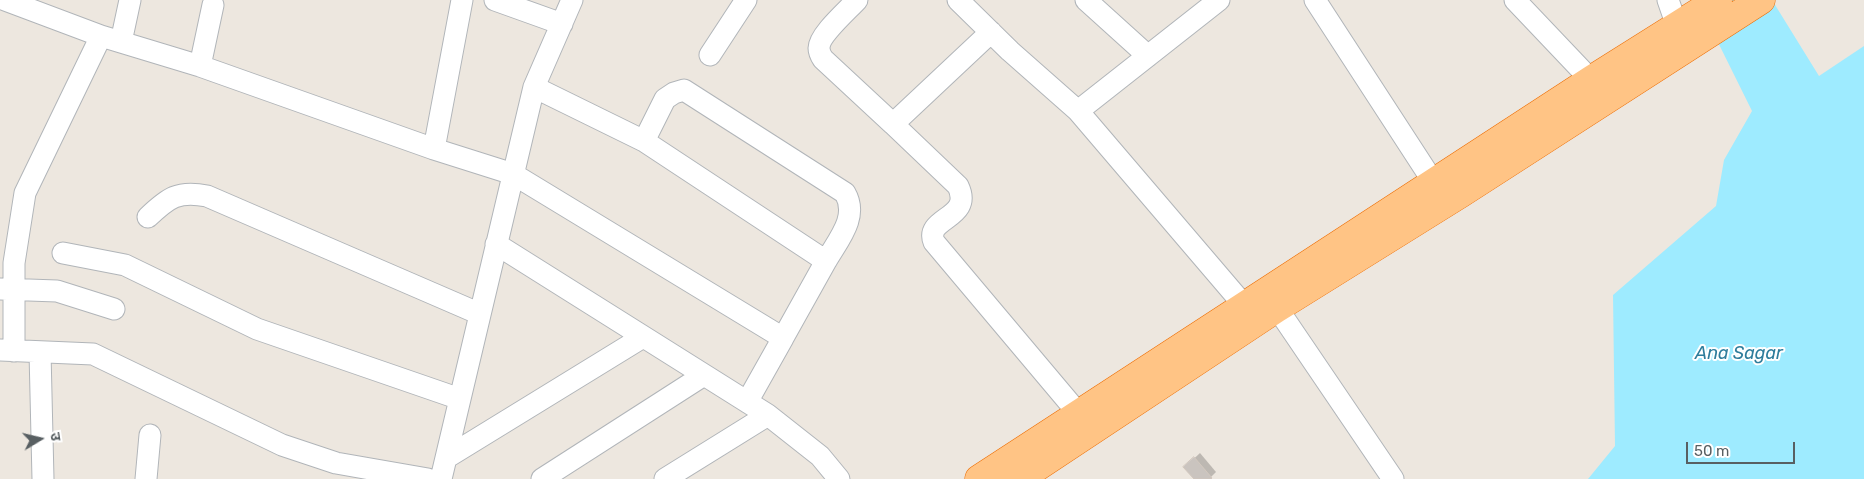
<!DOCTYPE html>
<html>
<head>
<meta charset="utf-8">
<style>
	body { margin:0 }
	#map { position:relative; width:1864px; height:479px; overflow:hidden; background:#ede7df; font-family:Rubik,"Noto Sans Devanagari",sans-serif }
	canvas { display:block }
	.north { position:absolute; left:15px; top:414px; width:50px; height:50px; -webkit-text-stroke:4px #fff; paint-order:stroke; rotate:81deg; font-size:14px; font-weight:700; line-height:20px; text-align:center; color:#585f62 }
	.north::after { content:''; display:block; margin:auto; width:18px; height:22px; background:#585f62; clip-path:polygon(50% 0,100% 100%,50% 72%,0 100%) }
	.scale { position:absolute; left:1686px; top:442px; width:109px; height:22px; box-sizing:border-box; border:2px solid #585f62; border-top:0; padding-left:6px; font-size:15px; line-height:18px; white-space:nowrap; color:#585f62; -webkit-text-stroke:4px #fff; paint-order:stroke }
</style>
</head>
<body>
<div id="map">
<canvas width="1864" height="479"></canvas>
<div class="north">उ</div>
<div class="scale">50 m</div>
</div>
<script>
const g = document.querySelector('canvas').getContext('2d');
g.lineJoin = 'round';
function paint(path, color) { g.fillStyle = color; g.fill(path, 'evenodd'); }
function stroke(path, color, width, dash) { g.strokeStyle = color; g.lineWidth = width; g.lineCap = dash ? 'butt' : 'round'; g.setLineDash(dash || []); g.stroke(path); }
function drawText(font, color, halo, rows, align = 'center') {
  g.font = font + ' Rubik,sans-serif'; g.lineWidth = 4; g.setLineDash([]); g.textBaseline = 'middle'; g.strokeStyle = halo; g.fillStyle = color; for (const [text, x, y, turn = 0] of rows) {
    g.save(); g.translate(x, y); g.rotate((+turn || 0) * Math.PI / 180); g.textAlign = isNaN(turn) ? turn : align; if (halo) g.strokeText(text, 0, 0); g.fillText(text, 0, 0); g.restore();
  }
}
paint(new Path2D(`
	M 1697,0 L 1772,0 L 1819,76 L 1864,46 L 1864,479 L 1588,479 L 1615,446 L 1613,295 L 1716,206 L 1724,160 L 1752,111 Z`), '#9eebff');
paint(new Path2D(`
	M 1200,453 L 1216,472 L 1209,479 L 1195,479 L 1185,467 Z`), '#0003');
const building = new Path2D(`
	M 1194,457 L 1212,478 L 1211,479 L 1194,479 L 1183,467 Z`);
paint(building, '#cac4bf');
stroke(building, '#d2c7bd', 1);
const minor = new Path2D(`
	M 5,0 L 101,36 L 200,66 L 434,149 L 513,174 L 783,338 L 747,402
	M 495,0 L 562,24
	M 857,0 C 848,10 819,35 819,48 C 819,52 821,56 823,59 L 893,124
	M 958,0 L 1010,51 L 1078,111 L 1254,317
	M 1086,0 L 1148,56
	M 1315,0 L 1434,183
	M 1515,0 L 1591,80
	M 1668,0 L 1677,26 L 1685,39
	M 991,32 L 893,124 L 958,186 C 974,219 924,217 934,242 L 1078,413
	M 121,42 L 130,0
	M 710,55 L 746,0
	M 200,66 L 213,5
	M 534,87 L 644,141 L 826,261 L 783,338
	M 1078,111 L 1219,0
	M 644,141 L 665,99 L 674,93 L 684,90 L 845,193 C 859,217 838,240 826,261
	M 434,149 L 462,0
	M 148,217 C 168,198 178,190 207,196 L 480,314
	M 496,244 L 768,415 L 665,479
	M 63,253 L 125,265 L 257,329 L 460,399
	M 0,289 L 57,291 L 114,309
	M 1270,295 L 1277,308 L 1393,479
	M 0,350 L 93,354 L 282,445 L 336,463 L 428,479
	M 14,351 L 14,263 L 25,193 L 101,36
	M 40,352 L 43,479
	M 768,415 L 820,456 L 839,479
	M 446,458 L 643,337
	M 146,479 L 150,435
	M 441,479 L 534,87 L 572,0
	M 542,479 L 704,375`);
const highway = new Path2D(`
	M 979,479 L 1591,80 L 1718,0
	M 1019,479 L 1277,308 L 1460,194 L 1761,0`);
stroke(minor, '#b1b5b9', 23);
stroke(highway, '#ed6c00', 29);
stroke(minor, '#fff', 21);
stroke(highway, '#ffc485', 28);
drawText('italic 18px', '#2e7d9c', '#fff', [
	["Ana Sagar",1739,354]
]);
</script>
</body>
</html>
